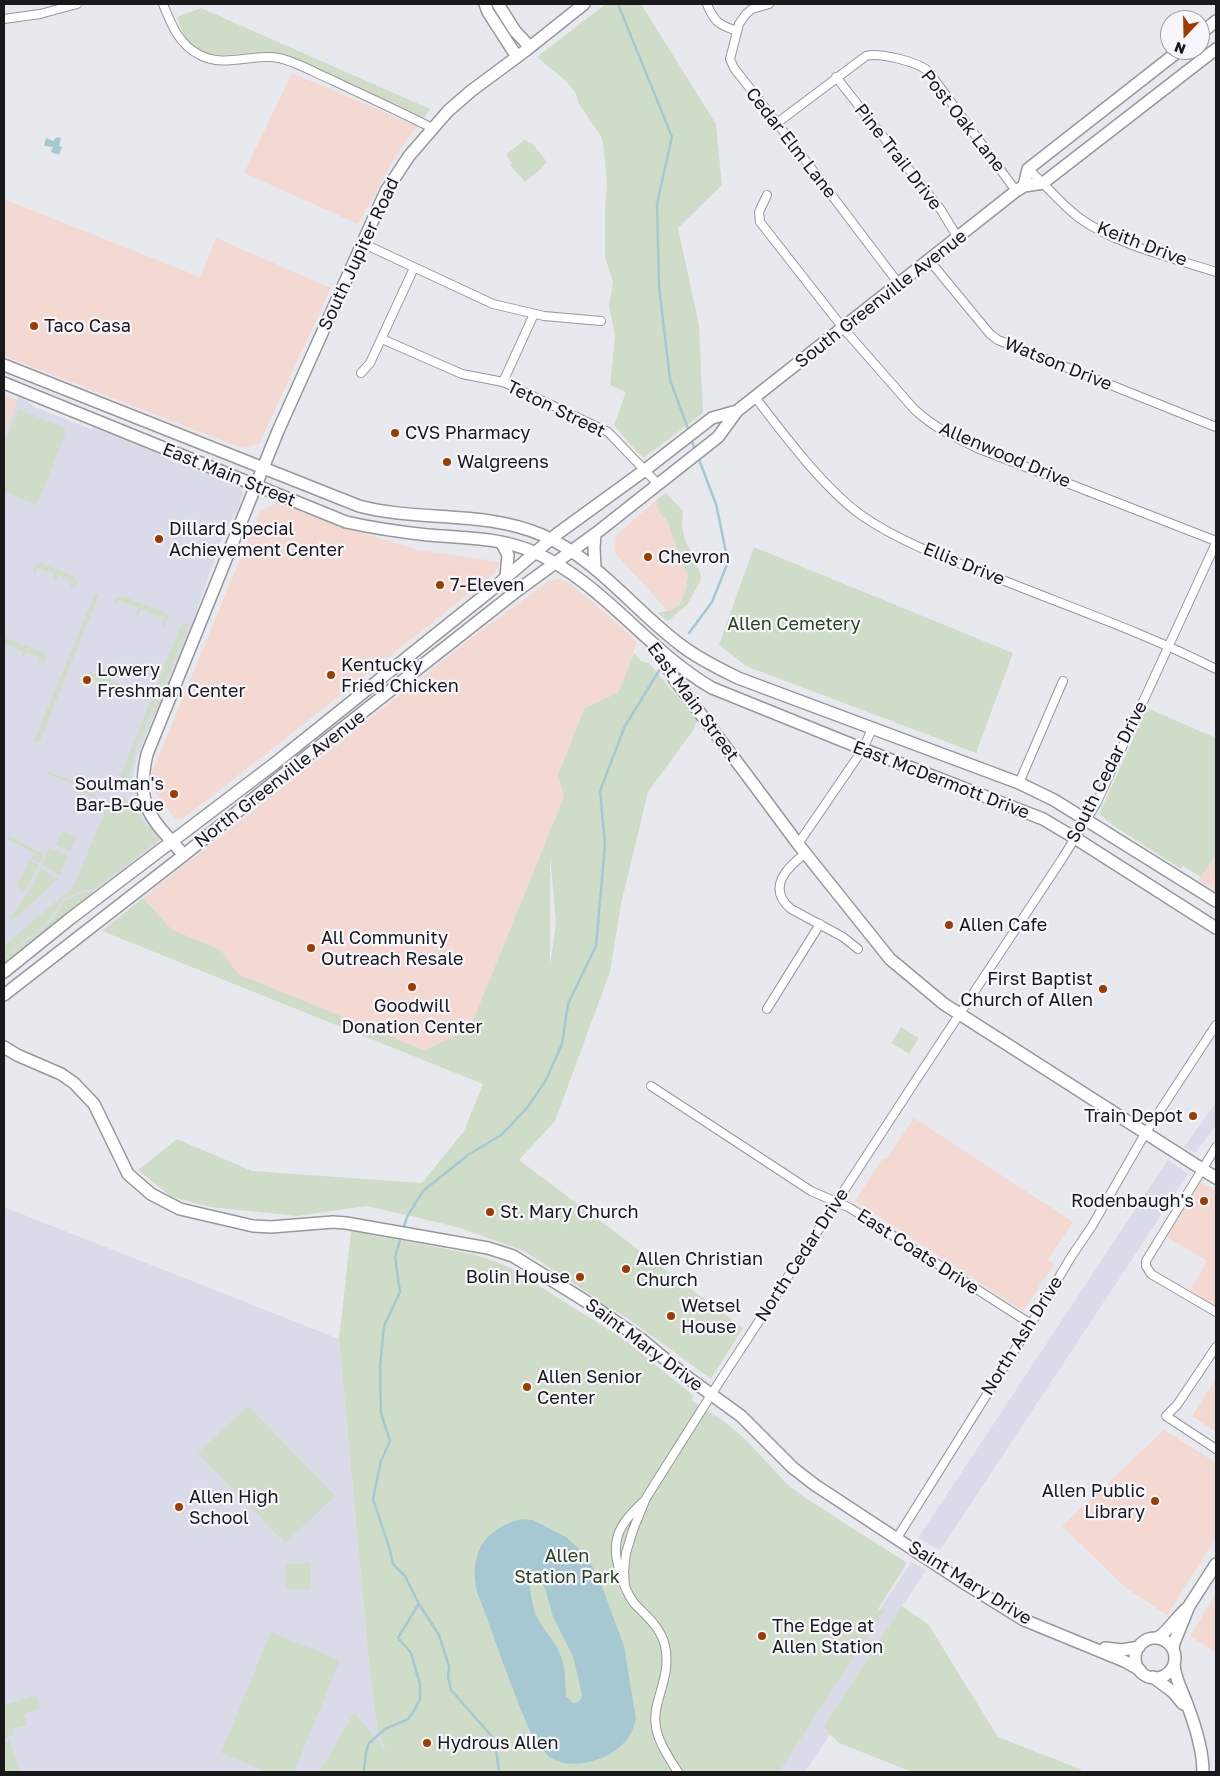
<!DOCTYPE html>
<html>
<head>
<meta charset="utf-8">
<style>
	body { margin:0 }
	#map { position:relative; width:1220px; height:1776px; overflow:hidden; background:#e8e9ee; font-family:"Golos Text",sans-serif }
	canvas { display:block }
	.frame { position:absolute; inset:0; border:5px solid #19191b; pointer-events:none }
	.north { position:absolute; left:1160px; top:10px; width:50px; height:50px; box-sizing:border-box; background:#f6f6fc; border:1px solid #9e9ea2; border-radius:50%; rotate:201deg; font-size:14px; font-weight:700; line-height:20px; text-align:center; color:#19191b }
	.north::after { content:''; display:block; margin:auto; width:18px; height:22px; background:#9e3c00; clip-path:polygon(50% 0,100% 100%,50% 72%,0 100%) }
</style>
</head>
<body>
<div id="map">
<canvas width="1220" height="1776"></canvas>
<div class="frame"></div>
<div class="north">N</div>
</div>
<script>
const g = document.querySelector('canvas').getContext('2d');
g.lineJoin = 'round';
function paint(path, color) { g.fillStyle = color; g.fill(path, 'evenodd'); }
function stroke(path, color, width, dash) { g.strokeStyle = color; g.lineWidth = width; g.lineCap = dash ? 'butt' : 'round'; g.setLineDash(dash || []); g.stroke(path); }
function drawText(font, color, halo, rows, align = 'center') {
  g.font = font + ' "Golos Text",sans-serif'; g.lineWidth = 4.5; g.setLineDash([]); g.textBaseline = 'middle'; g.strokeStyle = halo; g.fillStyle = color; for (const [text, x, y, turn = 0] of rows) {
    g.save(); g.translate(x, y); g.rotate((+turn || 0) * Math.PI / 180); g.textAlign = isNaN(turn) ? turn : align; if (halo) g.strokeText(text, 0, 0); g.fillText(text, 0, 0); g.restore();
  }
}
paint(new Path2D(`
	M 292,73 L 417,126 L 399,151 L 358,224 L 244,173 Z
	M 4,199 L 200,277 L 216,238 L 331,288 L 259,444 L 242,448 L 4,356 Z
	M 4,394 L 18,400 L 4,435 Z
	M 656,500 L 659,512 L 668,522 L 680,559 L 688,576 L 686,588 L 680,604 L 675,608 L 668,611 L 614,552 L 616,536 Z
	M 277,503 L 349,529 L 419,550 L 500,562 L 495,573 L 207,800 L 182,819 L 175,818 L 154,792 L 152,772 L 260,511 Z
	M 558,579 L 566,581 L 595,604 L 637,642 L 620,692 L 584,709 L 558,775 L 564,797 L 469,1030 L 424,1050 L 237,974 L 221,950 L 171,929 L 143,898 L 474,636 L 549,581 Z
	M 1216,855 L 1216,891 L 1199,880 Z
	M 914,1118 L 1073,1222 L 1048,1260 L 1054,1264 L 1023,1311 L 855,1201 L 883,1158 L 886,1159 Z
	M 1201,1182 L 1216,1191 L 1216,1307 L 1190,1290 L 1207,1261 L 1167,1237 Z
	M 1216,1378 L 1216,1432 L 1192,1416 Z
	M 1164,1430 L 1216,1463 L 1216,1538 L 1167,1615 L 1125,1587 L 1062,1526 Z
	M 1216,1593 L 1216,1653 L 1190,1636 Z`), '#f3d9d2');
paint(new Path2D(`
	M 19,396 L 35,407 L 90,429 L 95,427 L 239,485 L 243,492 L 238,508 L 223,535 L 198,606 L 191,634 L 181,657 L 158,704 L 137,758 L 133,778 L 142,811 L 160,836 L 159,842 L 4,963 L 4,435 Z
	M 1216,1103 L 1216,1125 L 1195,1153 L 1184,1147 Z
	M 1168,1160 L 1188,1174 L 1123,1273 L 940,1550 L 918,1538 Z
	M 4,1207 L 339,1339 L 370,1675 L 378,1732 L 390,1760 L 387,1772 L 4,1772 Z
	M 911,1562 L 926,1570 L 823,1727 L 830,1734 L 805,1772 L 774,1772 Z`), '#dadbe8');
paint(new Path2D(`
	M 606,4 L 641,4 L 716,124 L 722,185 L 678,228 L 699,325 L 703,413 L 644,458 L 636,451 L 614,425 L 626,392 L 610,385 L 615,336 L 609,306 L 613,282 L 605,257 L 605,208 L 607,182 L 603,142 L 599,133 L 579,104 L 575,92 L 566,81 L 537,57 Z
	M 201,8 L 430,109 L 424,118 L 280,54 C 237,46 194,77 177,17 Z
	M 524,140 L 532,143 L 547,162 L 542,167 L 542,168 L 525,182 L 510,165 L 512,163 L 506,155 Z
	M 18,409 L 65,428 L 65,435 L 38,502 L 34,504 L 4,492 L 4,444 Z
	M 666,493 L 683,511 L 682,526 L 685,539 L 701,575 L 700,582 L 687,605 L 668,621 L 657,613 L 671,610 L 680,604 L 686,588 L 688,576 L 680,559 L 668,522 L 659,512 L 656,500 Z
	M 754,547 L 1013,653 L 976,753 L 746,666 L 719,645 Z
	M 40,563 L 74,576 L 77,581 L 75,587 L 70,587 L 72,581 L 58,575 L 55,581 L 53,580 L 54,574 L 37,567 L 35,572 L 33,572 L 34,567 Z
	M 95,593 L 99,595 L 39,743 L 34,741 Z
	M 123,596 L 168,614 L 169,615 L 165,626 L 161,624 L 163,618 L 141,610 L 138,615 L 136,614 L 138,608 L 118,600 L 115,605 L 114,601 L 116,598 Z
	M 183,624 L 188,624 L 185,639 L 155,704 L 137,747 L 131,771 L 126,781 L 119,779 L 180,627 Z
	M 190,626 L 192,630 C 176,670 157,708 140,748 L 139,748 L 157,703 L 180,657 L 188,638 Z
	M 7,638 L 45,653 L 47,656 L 44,664 L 38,663 L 41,658 L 26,652 L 24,657 L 22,657 L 23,651 L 6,644 L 4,649 L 4,641 Z
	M 634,653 L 641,661 L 649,663 L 697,720 L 694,729 L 648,792 L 621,904 L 610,972 L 555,1121 L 519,1160 L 743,1328 L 711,1379 L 630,1320 L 611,1308 L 606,1308 L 597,1302 L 596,1298 L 524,1251 L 457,1227 L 367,1206 L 297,1216 L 210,1207 L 172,1197 L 138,1170 L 177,1139 L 252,1171 L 422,1183 L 464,1131 L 483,1084 L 102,931 L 143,898 L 171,929 L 221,950 L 238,974 L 424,1050 L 469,1030 L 564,797 L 558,775 L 584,709 L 619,692 ZM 550,855 L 556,924 L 550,965 Z
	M 88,671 L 128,687 L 129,690 L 126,697 L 122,697 L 124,692 L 110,686 L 108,691 L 105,691 L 107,685 L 87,677 L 83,682 L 82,679 Z
	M 1147,708 L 1216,738 L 1216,855 L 1201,877 L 1183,866 L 1181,869 L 1114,826 L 1099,814 Z
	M 47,771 L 93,790 L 96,794 L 94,798 L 72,789 L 74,784 L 46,773 Z
	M 113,797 L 126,798 L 127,802 L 138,801 L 141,817 L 147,828 L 150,826 L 159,838 L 158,841 L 111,877 L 110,875 L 105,880 L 108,880 L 95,889 L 82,891 L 64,899 L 47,923 L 4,957 L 4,946 L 73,887 L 110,800 Z
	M 62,831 L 76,837 L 70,851 L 56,845 Z
	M 9,836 L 44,854 L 40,863 L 31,858 L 33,854 L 35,856 L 36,854 L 8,839 Z
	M 49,848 L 68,856 L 60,875 L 41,865 L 46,855 L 47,856 L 46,854 Z
	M 30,860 L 39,865 L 25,891 L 16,886 Z
	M 41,868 L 58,879 L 13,920 L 10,918 L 23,900 Z
	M 84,892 L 95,892 L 74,909 L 71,909 L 68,914 L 43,933 L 42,932 L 37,938 L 4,963 L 4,959 L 45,926 L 53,919 L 64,901 Z
	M 901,1027 L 919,1038 L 909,1054 L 891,1043 Z
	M 351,1231 L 473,1254 L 497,1262 L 512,1269 L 625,1340 L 694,1396 L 691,1400 L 725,1422 L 747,1441 L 788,1485 L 807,1499 L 907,1563 L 877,1611 L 885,1609 L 779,1772 L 387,1772 L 388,1768 L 385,1772 L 319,1772 L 354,1713 L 386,1751 L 378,1732 L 370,1675 L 339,1339 Z
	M 248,1406 L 335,1496 L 285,1543 L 198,1453 Z
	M 311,1563 L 311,1589 L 286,1589 L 285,1564 Z
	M 902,1606 L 928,1624 L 998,1737 L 1080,1769 L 1082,1772 L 912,1772 L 839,1743 L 823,1727 Z
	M 271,1632 L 340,1660 L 294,1772 L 268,1772 L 221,1753 Z
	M 36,1695 L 41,1709 L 24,1714 L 27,1725 L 12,1729 L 14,1735 L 4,1738 L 4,1705 Z
	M 10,1741 L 20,1772 L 4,1772 L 4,1743 Z`), '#cfddc8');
paint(new Path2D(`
	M 57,137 L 61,138 L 59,146 L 62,147 L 59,155 L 51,152 L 53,147 L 44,146 L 46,138 L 53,141 Z
	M 522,1519 L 533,1520 L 566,1537 L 586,1555 L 600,1581 L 624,1646 L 636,1719 C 631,1740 618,1752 599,1759 C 584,1764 566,1767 551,1758 C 546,1755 533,1737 530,1731 C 510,1686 495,1638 477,1592 C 469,1555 483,1528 522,1519 ZM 533,1572 L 537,1573 L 546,1591 L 553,1617 L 573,1656 L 582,1695 C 581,1700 578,1703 573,1703 L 566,1696 C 565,1682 566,1668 560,1654 C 556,1642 545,1632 539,1621 C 533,1612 526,1580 533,1572 Z`), '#a5c8d2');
stroke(new Path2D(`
	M 618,4 L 672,137 L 657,204 L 659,286 L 670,380 L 689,431
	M 691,439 L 695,450
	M 689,633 L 712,602 L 728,562 L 716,504 L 698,457
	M 403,1230 L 407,1217 L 423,1191 L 468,1155 L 501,1135 L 527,1108 L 546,1080 L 562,1044 L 568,1004 L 596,946 L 605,845 L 600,791 L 625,726 L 660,669
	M 401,1237 L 395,1257 L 400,1292 L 384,1326 L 380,1367 L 381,1413 L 390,1441 L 381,1461 L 373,1499 L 390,1550 L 393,1564 L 405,1576 L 419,1604 L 439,1635 L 449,1666 L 448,1677 L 451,1690 L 495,1740 L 499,1772
	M 364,1772 L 366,1752 L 369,1743 L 385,1729 L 408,1719 L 414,1711 L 420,1699 L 420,1684 L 411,1653 L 398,1638 L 418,1605`), '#a5c8d2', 2.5);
const street = new Path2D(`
	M 163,4 C 171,24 179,45 200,55 C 224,68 253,53 279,58 C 297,62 315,73 332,80 C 365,96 399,111 432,128
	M 707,4 C 714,22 719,25 737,31
	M 769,4 L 752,9 L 746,14 L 739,24 L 730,59 L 734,68 L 777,123 L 899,284
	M 4,19 L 40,14 L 77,4
	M 836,77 L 941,210 L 958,238
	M 777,123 L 866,56 C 879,52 919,62 929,72 L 1016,191
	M 1028,169 C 1045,184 1060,203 1078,217 C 1114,244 1173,258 1216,272
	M 767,195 L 759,212 L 760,222 L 843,328 L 914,409 C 933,427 954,437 977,448 L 1216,541
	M 362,243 L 493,304 L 544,316 L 601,321
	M 929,260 L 990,334 L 998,340 L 1216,427
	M 382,339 L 462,374 L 503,382 L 608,432 L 658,484
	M 361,373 L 370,363 L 414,268
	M 503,382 L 534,314
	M 755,397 C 784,435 823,487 861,515 C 901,543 950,560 995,577 C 1069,607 1145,633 1216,669
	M 1019,783 L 1063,681
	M 798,844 L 863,749 L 872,729
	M 806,853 C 787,867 766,888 791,909 L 843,937 L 858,949
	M 767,1009 L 820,924
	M 651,1086 L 811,1191 L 850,1208 L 1031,1324
	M 1216,1147 L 1146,1261 L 1146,1266 L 1151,1274 L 1216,1312
	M 1216,1347 L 1177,1405 L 1166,1416 L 1216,1449
	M 643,1502 C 618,1525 609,1542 621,1575 C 624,1585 628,1595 634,1603 C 646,1616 661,1627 665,1646 C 670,1667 662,1685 657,1705 C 650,1731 665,1752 678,1772
	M 897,1538 L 1031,1324 L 1071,1257 L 1092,1226 L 1146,1132 L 1216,1025
	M 625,1587 L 624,1572 L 626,1553 L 633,1530 L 646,1498 L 718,1384 L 916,1080 L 1062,859 L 1096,804 L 1216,543`);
const secondary = new Path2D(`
	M 485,4 L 488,12 L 517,57
	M 498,4 L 515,31 L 530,47
	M 1200,34 L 1216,21
	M 1024,186 L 1028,169 L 1180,50
	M 4,365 L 359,506 C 419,522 484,510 542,535 C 596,558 636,612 682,646 C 699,659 718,668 738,678 L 1019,783 L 1054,800 L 1216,901
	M 4,383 L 346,522 C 373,528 400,532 428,535 C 464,538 501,537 536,553 C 604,584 647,650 712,688 L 863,749 L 1043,819 L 1075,838 L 1216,928
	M 501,542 L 508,555 L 506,577
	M 595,569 L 594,548 L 595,534
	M 660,654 L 675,680 L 752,782 L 798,844 L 890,959 L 944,1004 L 1216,1178
	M 184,855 C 151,818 135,807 147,754 L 278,431 L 386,191 L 409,156 L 448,111 L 471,91 L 525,51 L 584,4
	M 4,972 L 71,918 L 274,764 L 490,591 L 557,534 L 645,470 L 712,418 L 737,411
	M 4,995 L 184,855 L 274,782 L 518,590 L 595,534 L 718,437 L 737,411 L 1016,191 L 1024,186 L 1043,183 L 1216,49
	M 4,1047 L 17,1055 L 61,1074 L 74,1083 L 94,1104 L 128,1174 L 151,1194 L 180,1209 L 253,1226 L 271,1227 L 333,1222 L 346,1223 L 488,1248 L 513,1256 L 587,1302 L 641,1339 L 683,1374 L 741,1416 L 793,1468 L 815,1485 L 961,1581 L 1024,1620 L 1124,1661 L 1140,1670
	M 1158,1638 C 1169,1630 1176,1618 1186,1609
	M1135 1658a20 20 0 1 1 40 0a20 20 0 1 1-40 0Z
	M 1105,1648 L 1122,1650 L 1139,1647
	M 1173,1649 L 1174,1643 L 1189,1606 L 1216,1564
	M 1174,1664 C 1175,1679 1182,1690 1187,1704 C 1195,1725 1203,1749 1203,1772
	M 1153,1677 L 1173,1692 L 1183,1704`);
stroke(street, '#97979c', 10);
stroke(secondary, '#97979c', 14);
stroke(street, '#fff', 8);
stroke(secondary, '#fff', 11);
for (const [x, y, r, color] of [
	[34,326,5,"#9e3c00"],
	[395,433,5,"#9e3c00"],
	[447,462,5,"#9e3c00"],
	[159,539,5,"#9e3c00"],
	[648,557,5,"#9e3c00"],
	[440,585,5,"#9e3c00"],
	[331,675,5,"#9e3c00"],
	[87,680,5,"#9e3c00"],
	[174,794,5,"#9e3c00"],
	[949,925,5,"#9e3c00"],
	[311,948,5,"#9e3c00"],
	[412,987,5,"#9e3c00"],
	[1103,989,5,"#9e3c00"],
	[1193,1116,5,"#9e3c00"],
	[1204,1201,5,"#9e3c00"],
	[490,1212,5,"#9e3c00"],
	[626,1269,5,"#9e3c00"],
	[580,1277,5,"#9e3c00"],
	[671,1316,5,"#9e3c00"],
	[527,1387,5,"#9e3c00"],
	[1155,1501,5,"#9e3c00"],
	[179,1507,5,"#9e3c00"],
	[762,1636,5,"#9e3c00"],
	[427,1743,5,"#9e3c00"]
]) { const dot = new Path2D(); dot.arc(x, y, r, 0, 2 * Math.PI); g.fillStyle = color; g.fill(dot); stroke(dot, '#f6f6fc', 2); }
drawText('18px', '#19191b', '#f6f6fc', [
	["Post Oak Lane",963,121,52],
	["Cedar Elm Lane",791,143,52],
	["Pine Trail Drive",898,157,52],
	["Keith Drive",1142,244,21],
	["South Jupiter Road",359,254,-65],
	["South Greenville Avenue",881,299,-38],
	["Watson Drive",1058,364,22],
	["Teton Street",556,409,26],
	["Allenwood Drive",1005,455,23],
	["East Main Street",229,475,22],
	["Ellis Drive",964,564,22],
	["East Main Street",693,702,54],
	["South Cedar Drive",1107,772,-63],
	["North Greenville Avenue",280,779,-38],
	["East McDermott Drive",941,780,21],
	["East Coats Drive",918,1252,33],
	["North Cedar Drive",802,1255,-57],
	["North Ash Drive",1022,1336,-58],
	["Saint Mary Drive",644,1345,37],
	["Saint Mary Drive",970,1583,32]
]);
drawText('18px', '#19191b', '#f6f6fc', [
	["Taco Casa",44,326],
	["CVS Pharmacy",405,433],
	["Walgreens",457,462],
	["Dillard Special",169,529],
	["Achievement Center",169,550],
	["Chevron",658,557],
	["7-Eleven",450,585],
	["Kentucky",341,665],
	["Fried Chicken",341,686],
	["Lowery",97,670],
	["Freshman Center",97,691],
	["Soulman's",164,784,"right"],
	["Bar-B-Que",164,805,"right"],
	["Allen Cafe",959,925],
	["All Community",321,938],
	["Outreach Resale",321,959],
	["First Baptist",1093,979,"right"],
	["Church of Allen",1093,1000,"right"],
	["Goodwill",412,1006,"center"],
	["Donation Center",412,1027,"center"],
	["Train Depot",1183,1116,"right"],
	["Rodenbaugh's",1194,1201,"right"],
	["St. Mary Church",500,1212],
	["Allen Christian",636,1259],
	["Church",636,1280],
	["Bolin House",570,1277,"right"],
	["Wetsel",681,1306],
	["House",681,1327],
	["Allen Senior",537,1377],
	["Center",537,1398],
	["Allen Public",1145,1491,"right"],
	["Library",1145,1512,"right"],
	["Allen High",189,1497],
	["School",189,1518],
	["The Edge at",772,1626],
	["Allen Station",772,1647],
	["Hydrous Allen",437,1743]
], 'left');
drawText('18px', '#2a431c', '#f6f6fc', [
	["Allen Cemetery",794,624],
	["Allen",567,1556],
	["Station Park",567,1577]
]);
</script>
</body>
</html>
